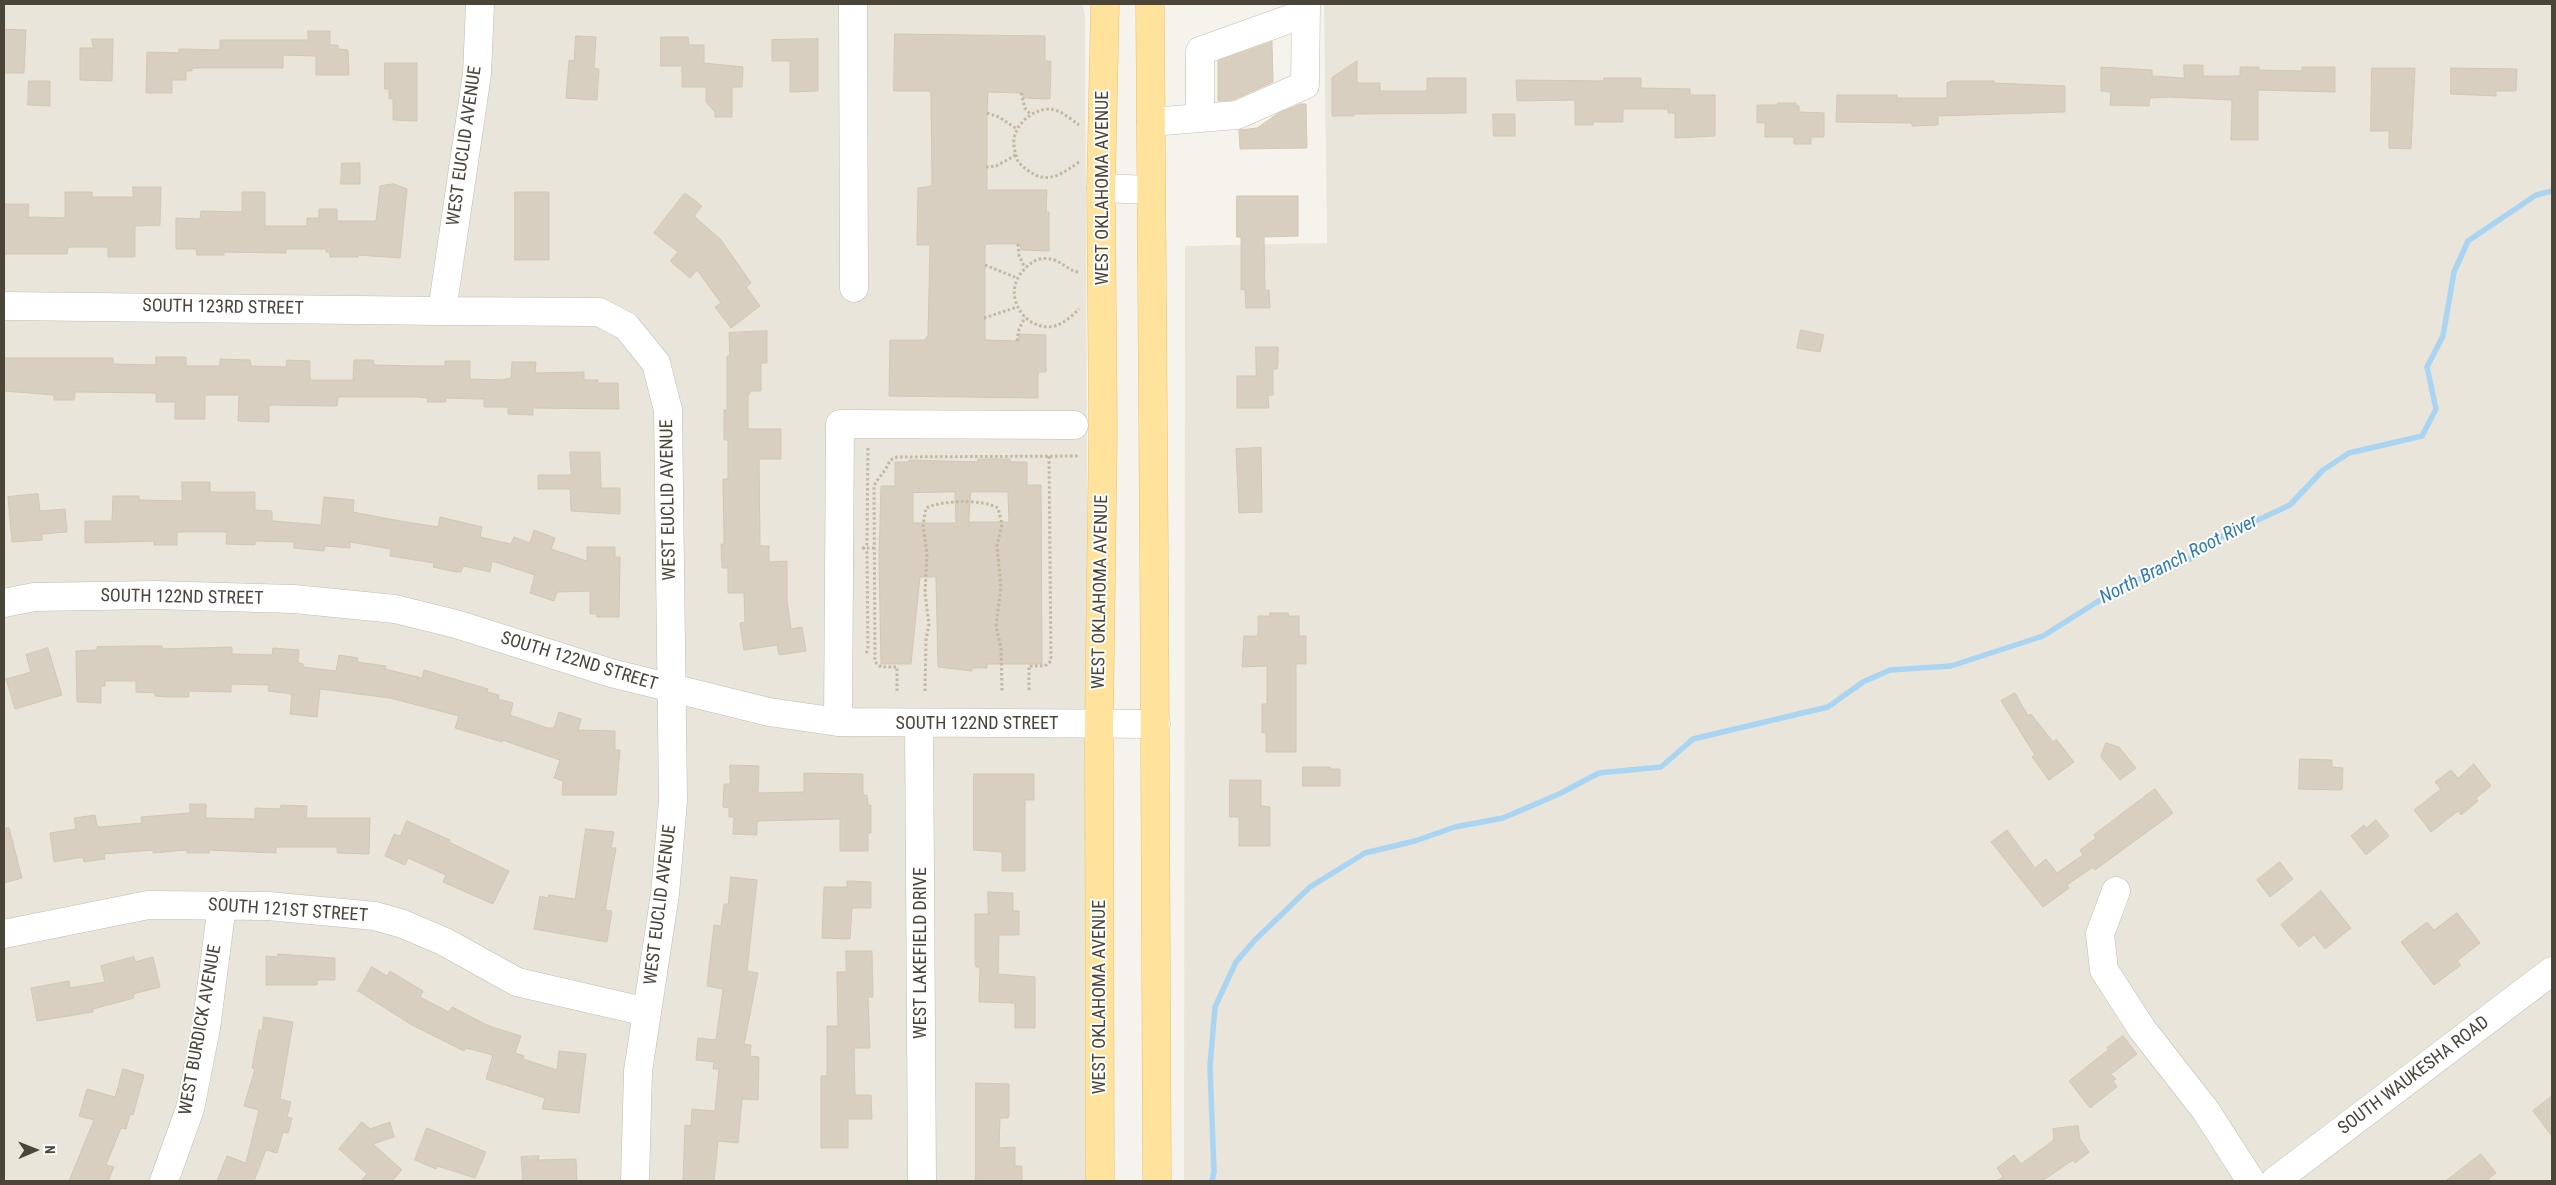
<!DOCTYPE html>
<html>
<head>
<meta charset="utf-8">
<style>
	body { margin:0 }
	#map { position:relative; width:2556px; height:1185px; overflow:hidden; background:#f6f3ec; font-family:"Roboto Condensed",sans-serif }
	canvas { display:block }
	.frame { position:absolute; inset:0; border:5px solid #4b4439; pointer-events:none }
	.north { position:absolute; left:10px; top:1125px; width:50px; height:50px; -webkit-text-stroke:4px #fff; paint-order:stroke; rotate:89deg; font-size:14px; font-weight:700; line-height:20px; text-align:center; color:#4b4439 }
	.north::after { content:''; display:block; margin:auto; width:18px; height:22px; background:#4b4439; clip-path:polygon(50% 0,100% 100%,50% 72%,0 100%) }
</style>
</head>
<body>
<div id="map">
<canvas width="2556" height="1185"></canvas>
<div class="frame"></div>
<div class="north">N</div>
</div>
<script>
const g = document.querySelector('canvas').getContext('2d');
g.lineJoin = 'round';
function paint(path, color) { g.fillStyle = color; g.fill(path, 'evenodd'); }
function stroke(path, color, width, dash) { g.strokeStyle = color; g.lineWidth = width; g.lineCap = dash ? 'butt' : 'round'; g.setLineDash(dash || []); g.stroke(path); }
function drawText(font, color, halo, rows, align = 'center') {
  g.font = font + ' "Roboto Condensed",sans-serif'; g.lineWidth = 4; g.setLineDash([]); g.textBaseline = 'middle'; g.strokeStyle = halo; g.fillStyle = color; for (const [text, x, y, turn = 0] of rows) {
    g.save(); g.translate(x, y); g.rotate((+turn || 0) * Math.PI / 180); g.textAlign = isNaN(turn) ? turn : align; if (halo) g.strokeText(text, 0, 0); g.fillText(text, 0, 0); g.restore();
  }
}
paint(new Path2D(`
	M 4,4 L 1082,4 L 1085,14 L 1090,1181 L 4,1181 Z
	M 1324,4 L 2552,4 L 2552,1181 L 1184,1181 L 1185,246 L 1327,243 Z`), '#eae5da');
stroke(new Path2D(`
	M 1212,1181 L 1214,1172 L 1210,1066 L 1215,1007 L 1236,962 L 1255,940 L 1310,887 L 1365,853 L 1415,841 L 1455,827 L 1503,818 L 1559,794 L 1599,773 L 1661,767 L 1693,739 L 1828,707 L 1863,682 L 1890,670 L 1951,666 L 2043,636 L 2124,585 L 2190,559 L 2221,537 L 2290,505 L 2323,470 L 2349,453 L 2422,436 L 2436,409 L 2427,367 L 2443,336 L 2454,272 L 2468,241 L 2536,195 L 2552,191`), '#a9d4f2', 5.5);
const building = new Path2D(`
	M 4,29 L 26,30 L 24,73 L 4,73 Z
	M 308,31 L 330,31 L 330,45 L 338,45 L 338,49 L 348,50 L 349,75 L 316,75 L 316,56 L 283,55 L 283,68 L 192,68 L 192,71 L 186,71 L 186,80 L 172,80 L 172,93 L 146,93 L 147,52 L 179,53 L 179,49 L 220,50 L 220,40 L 308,40 Z
	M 895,34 L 1045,36 L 1045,61 L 1051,61 L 1050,99 L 1023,98 L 1023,93 L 988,92 L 987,113 L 987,190 L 1047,190 L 1046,212 L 1049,212 L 1049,251 L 1021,250 L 1020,244 L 987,244 L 985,246 L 985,340 L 1019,341 L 1019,334 L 1046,335 L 1046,372 L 1038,372 L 1038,398 L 889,396 L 890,340 L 926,340 L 926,337 L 928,337 L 930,245 L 917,245 L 918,188 L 932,186 L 931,94 L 930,91 L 894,91 Z
	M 576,36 L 596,37 L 594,68 L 599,69 L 597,100 L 566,98 L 569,60 L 574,61 Z
	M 661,37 L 688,37 L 689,45 L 704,45 L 704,63 L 743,67 L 742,87 L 732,87 L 732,117 L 715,117 L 715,112 L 706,102 L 706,87 L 682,87 L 682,66 L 661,66 Z
	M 92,39 L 113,39 L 112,81 L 80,80 L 80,48 L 93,48 Z
	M 818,39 L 818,91 L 790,92 L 790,61 L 772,61 L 772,40 Z
	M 1272,42 L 1273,82 L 1233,100 L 1218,101 L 1218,61 Z
	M 1357,61 L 1357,83 L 1380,83 L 1380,91 L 1427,91 L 1427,78 L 1466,78 L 1466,113 L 1354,114 L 1354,116 L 1332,116 L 1332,78 Z
	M 385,63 L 417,63 L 417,121 L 393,120 L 393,99 L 389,99 L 389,89 L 385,89 Z
	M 2184,65 L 2203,65 L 2203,76 L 2240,76 L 2240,67 L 2259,67 L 2259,70 L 2302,71 L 2302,67 L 2335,67 L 2335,92 L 2258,90 L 2258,140 L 2231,140 L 2232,100 L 2169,97 L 2150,98 L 2149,106 L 2110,105 L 2111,92 L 2101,91 L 2101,67 L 2152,70 L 2152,76 L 2184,78 Z
	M 2372,68 L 2415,68 L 2411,149 L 2389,148 L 2389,131 L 2371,131 Z
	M 2451,68 L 2517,69 L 2516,91 L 2496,91 L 2496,96 L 2451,94 Z
	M 1604,78 L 1641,78 L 1641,88 L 1690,89 L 1690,95 L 1715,95 L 1715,136 L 1675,138 L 1675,113 L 1668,113 L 1668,109 L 1623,109 L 1623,122 L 1593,122 L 1593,125 L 1575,125 L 1575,100 L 1517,101 L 1516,80 L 1604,81 Z
	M 29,81 L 50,81 L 50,106 L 28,105 Z
	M 1952,81 L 1994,81 L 1994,83 L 2065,86 L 2065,112 L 1938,116 L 1938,125 L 1912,126 L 1912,123 L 1836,122 L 1837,95 L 1897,95 L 1897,98 L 1947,98 L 1947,83 Z
	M 1778,103 L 1796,103 L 1796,106 L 1799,106 L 1799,112 L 1824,113 L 1824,137 L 1811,137 L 1811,144 L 1794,144 L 1794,137 L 1765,137 L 1765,123 L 1757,123 L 1757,105 L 1778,105 Z
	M 1301,104 L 1306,104 L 1307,148 L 1240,149 L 1239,130 L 1257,128 L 1279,113 Z
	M 1493,114 L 1515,114 L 1515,136 L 1494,136 Z
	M 342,163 L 360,163 L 360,184 L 341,184 Z
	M 394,184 L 407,189 L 400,258 L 358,255 L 358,257 L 330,257 L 330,252 L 326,252 L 326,249 L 286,249 L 286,253 L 224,252 L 224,255 L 197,255 L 196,249 L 176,249 L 176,218 L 200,219 L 201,211 L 242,212 L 242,192 L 265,192 L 265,226 L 307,226 L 307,218 L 319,218 L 319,209 L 337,209 L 337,221 L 376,221 L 380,186 Z
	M 133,187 L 161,187 L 160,225 L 135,226 L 135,257 L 108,257 L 108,247 L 68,247 L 67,254 L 4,254 L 4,204 L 29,204 L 28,217 L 65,218 L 65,192 L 92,192 L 92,197 L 133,197 Z
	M 515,192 L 549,192 L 549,260 L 515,260 Z
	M 685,193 L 702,206 L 694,216 L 721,240 L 751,283 L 746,287 L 760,306 L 731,328 L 715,307 L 721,303 L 697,270 L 690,278 L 670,261 L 678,252 L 654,233 Z
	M 1237,196 L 1298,196 L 1298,236 L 1264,237 L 1265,290 L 1269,290 L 1270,308 L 1246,308 L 1245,289 L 1241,290 L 1241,237 L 1237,237 Z
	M 1801,330 L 1824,335 L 1820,352 L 1797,348 Z
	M 767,331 L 767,363 L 761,363 L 761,391 L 750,391 L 750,394 L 748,394 L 748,429 L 781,429 L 781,459 L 759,459 L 760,546 L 769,546 L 769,562 L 787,561 L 787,600 L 791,629 L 802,627 L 806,651 L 779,655 L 777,645 L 744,650 L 740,623 L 745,622 L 744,593 L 728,593 L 728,568 L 722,568 L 721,544 L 724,544 L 723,479 L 728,479 L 728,440 L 724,440 L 724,410 L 727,410 L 727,356 L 730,356 L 729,333 Z
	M 1256,347 L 1278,347 L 1278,363 L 1277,369 L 1273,369 L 1273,395 L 1268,395 L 1269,408 L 1237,408 L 1237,376 L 1256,376 Z
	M 156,357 L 186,357 L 186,366 L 220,366 L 220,359 L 250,360 L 251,366 L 286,367 L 287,360 L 310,361 L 310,380 L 353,380 L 354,360 L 373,360 L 374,365 L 419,366 L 445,366 L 445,361 L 470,361 L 470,379 L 502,380 L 511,378 L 512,362 L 536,362 L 535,373 L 584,372 L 584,380 L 598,380 L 598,383 L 618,383 L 619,409 L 533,408 L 533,415 L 508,414 L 508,407 L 484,407 L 484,399 L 446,398 L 446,402 L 427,402 L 428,398 L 418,397 L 338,397 L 337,406 L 269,405 L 269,422 L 238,421 L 239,395 L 205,395 L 205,419 L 175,419 L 175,402 L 156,402 L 156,393 L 75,392 L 74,400 L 54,400 L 54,395 L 4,391 L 4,358 L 113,358 L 113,364 L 156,365 Z
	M 1261,448 L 1262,512 L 1239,513 L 1236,449 Z
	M 570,452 L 600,452 L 601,488 L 620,488 L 620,514 L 571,511 L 570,489 L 538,489 L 538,475 L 571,475 Z
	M 978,459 L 1010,459 L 1010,462 L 1027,462 L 1027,485 L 1041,485 L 1042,664 L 987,664 L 987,668 L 972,668 L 972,671 L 938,667 L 936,577 L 920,577 L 911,664 L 881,664 L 879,558 L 881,486 L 895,486 L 895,462 L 909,462 L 909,460 L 978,462 ZM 955,492 L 956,523 L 913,523 L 913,493 ZM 971,492 L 1008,492 L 1009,522 L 969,522 Z
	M 182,482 L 210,482 L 210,492 L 255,492 L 255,510 L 272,511 L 272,521 L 321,525 L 324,497 L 354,500 L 353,512 L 400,521 L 438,527 L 440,517 L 482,527 L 480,537 L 511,544 L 514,537 L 530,543 L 534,530 L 555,538 L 551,549 L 587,561 L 587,547 L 615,547 L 615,557 L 620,557 L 619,617 L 597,617 L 597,614 L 590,614 L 590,591 L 557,592 L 554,601 L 530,593 L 535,575 L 492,561 L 490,572 L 463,566 L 461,572 L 456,572 L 433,567 L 434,563 L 390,556 L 391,549 L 350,542 L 350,548 L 325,546 L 324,551 L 294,548 L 294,542 L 255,541 L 255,545 L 226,544 L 227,532 L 177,532 L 177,545 L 154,545 L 154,541 L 85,543 L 85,521 L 112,521 L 113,496 L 139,496 L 139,500 L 182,501 Z
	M 38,494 L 40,511 L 65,509 L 67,532 L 42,534 L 42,540 L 12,542 L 8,497 Z
	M 1270,613 L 1288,613 L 1289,616 L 1299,616 L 1299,636 L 1306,636 L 1306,664 L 1296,664 L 1296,752 L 1266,752 L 1266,733 L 1262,733 L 1262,704 L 1267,704 L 1267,666 L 1242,667 L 1244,636 L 1258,636 L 1258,616 L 1270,616 Z
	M 136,646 L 162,646 L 163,649 L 232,647 L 232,654 L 272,655 L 273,648 L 299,650 L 298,663 L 303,664 L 303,667 L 336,671 L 339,655 L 358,658 L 357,662 L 386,666 L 385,669 L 422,678 L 424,670 L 488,689 L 487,692 L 499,695 L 498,699 L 513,703 L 510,715 L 548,728 L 554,728 L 559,712 L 581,719 L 578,730 L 615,731 L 615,750 L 620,750 L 616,795 L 562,795 L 563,781 L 554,778 L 560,760 L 502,740 L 502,742 L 455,728 L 459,716 L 390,698 L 320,689 L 317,717 L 290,714 L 292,694 L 268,691 L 269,685 L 231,684 L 231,692 L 189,691 L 189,697 L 168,697 L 155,696 L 155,693 L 136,692 L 136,681 L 105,681 L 105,686 L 101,686 L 101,703 L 77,702 L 76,651 L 97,650 L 97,647 Z
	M 48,648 L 62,695 L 15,709 L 6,679 L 31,672 L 26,655 Z
	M 2015,693 L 2028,716 L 2031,714 L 2053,742 L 2056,739 L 2074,762 L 2049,780 L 2032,757 L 2035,755 L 2001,701 Z
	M 2106,743 L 2119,747 L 2136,768 L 2120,780 L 2101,757 Z
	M 2300,759 L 2332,760 L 2332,767 L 2343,768 L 2342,790 L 2299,789 Z
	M 2474,764 L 2491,786 L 2476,798 L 2478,801 L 2461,815 L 2458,811 L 2431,832 L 2414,810 L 2441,789 L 2435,782 L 2451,770 L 2458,778 Z
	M 730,765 L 759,766 L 758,793 L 804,792 L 804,773 L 863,774 L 863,795 L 867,795 L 868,805 L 871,805 L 871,833 L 868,833 L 868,851 L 840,851 L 840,819 L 757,821 L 757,835 L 733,834 L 734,817 L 729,817 L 729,808 L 723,807 L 724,784 L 730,784 Z
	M 1303,767 L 1330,767 L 1330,769 L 1340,769 L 1340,786 L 1303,786 Z
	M 974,774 L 1034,774 L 1034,800 L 1025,800 L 1025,871 L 1002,871 L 1002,852 L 974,850 Z
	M 1230,780 L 1261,780 L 1261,806 L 1270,807 L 1270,846 L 1239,846 L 1239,817 L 1230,817 Z
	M 2155,789 L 2173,813 L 2095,870 L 2093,867 L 2067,885 L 2069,888 L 2043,907 L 1991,842 L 2007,830 L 2035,868 L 2046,859 L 2057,873 L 2083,855 L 2080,850 L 2096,838 L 2094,835 Z
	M 190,804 L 206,804 L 206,818 L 255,819 L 255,808 L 280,809 L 281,805 L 307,806 L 306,818 L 370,818 L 369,854 L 337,853 L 337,847 L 276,847 L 276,853 L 209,850 L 209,853 L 187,853 L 187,850 L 153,853 L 153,850 L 104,854 L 105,859 L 84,862 L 83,857 L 54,862 L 50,833 L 76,829 L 74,818 L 95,815 L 97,826 L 100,827 L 142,823 L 141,817 L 190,813 Z
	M 2376,820 L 2389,836 L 2366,855 L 2351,836 L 2364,825 L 2366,828 Z
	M 407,821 L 450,840 L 449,842 L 509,871 L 493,904 L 443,882 L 446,875 L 408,858 L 405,865 L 385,856 L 394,834 L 400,836 Z
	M 9,828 L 22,878 L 4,883 L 4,829 Z
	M 586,829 L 614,832 L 611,848 L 616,848 L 605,910 L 612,911 L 607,942 L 534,929 L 540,896 L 548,898 L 549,895 L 575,899 Z
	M 2280,862 L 2293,879 L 2270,897 L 2257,880 Z
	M 731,877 L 757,880 L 747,971 L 758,973 L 744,1044 L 751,1045 L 750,1056 L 759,1057 L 758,1100 L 742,1099 L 738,1143 L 718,1141 L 714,1181 L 683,1181 L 685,1125 L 691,1126 L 692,1109 L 715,1111 L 719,1069 L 713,1069 L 714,1062 L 696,1060 L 698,1038 L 716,1040 L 723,989 L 707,986 L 714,925 L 721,926 L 724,904 L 728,904 Z
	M 847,881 L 871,882 L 871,908 L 852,908 L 850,939 L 822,938 L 824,887 L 847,887 Z
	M 2321,891 L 2351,928 L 2325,949 L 2314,935 L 2299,947 L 2281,925 Z
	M 988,892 L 1013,893 L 1013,911 L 1019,911 L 1019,935 L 999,935 L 998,974 L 1035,977 L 1035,1028 L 1015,1028 L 1015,1003 L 979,1002 L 980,967 L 976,967 L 975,962 L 975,914 L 988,914 Z
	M 2457,913 L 2480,943 L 2457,961 L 2461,965 L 2434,985 L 2401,942 L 2427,922 L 2434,930 Z
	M 846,951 L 872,951 L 873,997 L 868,997 L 870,1048 L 854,1048 L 855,1095 L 871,1095 L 872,1119 L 848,1119 L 848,1148 L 821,1148 L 821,1076 L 827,1076 L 827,1026 L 838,1026 L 837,972 L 846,972 Z
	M 278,954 L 335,958 L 335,980 L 317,980 L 317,985 L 266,985 L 266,956 L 278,957 Z
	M 134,957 L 135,962 L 153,957 L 160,987 L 133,994 L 134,998 L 93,1009 L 93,1012 L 37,1021 L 31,988 L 69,981 L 70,988 L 105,982 L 101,966 Z
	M 372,967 L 387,976 L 390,971 L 423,991 L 420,997 L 449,1012 L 452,1007 L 489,1026 L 521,1036 L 515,1053 L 524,1056 L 523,1059 L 557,1070 L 559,1051 L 586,1054 L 579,1113 L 542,1109 L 545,1098 L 486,1079 L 493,1055 L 466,1048 L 464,1051 L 412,1025 L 358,991 Z
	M 264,1017 L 293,1022 L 280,1099 L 291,1102 L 287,1117 L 292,1118 L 288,1133 L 283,1132 L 277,1153 L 266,1150 L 254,1181 L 217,1181 L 227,1156 L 246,1163 L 259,1110 L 244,1106 L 255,1069 L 252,1068 L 259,1030 L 262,1030 Z
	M 2123,1036 L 2137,1054 L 2111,1074 L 2116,1079 L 2113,1081 L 2117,1087 L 2090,1108 L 2069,1081 L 2108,1050 L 2107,1048 Z
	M 123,1069 L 144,1075 L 133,1115 L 130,1114 L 126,1129 L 121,1128 L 106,1165 L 114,1167 L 108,1181 L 69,1181 L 94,1120 L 79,1116 L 87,1089 L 115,1097 Z
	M 976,1083 L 1009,1084 L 1009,1115 L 1008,1118 L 1000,1118 L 999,1148 L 1015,1147 L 1015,1166 L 1022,1166 L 1022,1181 L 976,1181 Z
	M 2552,1096 L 2552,1136 L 2533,1111 Z
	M 362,1122 L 370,1129 L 390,1122 L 394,1137 L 373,1144 L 402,1170 L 392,1181 L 361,1181 L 367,1174 L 339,1149 Z
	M 2078,1126 L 2080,1139 L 2089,1152 L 2075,1163 L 2073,1160 L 2042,1181 L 1997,1181 L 2003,1177 L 1997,1168 L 2014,1155 L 2021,1164 L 2054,1140 L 2053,1129 Z
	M 427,1128 L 486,1152 L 475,1178 L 437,1166 L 436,1169 L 415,1160 Z
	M 2481,1154 L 2496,1173 L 2486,1181 L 2446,1181 Z
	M 539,1156 L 538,1160 L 576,1159 L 577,1181 L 523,1181 L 521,1157 Z`);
paint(building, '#d8cfc1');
stroke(building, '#d3c7b4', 1);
const minor = new Path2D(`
	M 480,4 L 477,74 L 442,311 L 599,312 L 626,326 L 656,363 L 668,410 L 673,801 L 665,894 L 638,1071 L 635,1181
	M 853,4 L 854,288
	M 1200,118 L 1200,51 L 1306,13
	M 1151,122 L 1237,115 L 1305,85 L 1306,4
	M 1101,188 L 1151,190
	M 4,306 L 442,311
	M 4,603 L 34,597 L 155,595 L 294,599 L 395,609 L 456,624 L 611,673 L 769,712 L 838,722 L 1156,724
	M 838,722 L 840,424 L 1074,425
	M 919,724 L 922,1181
	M 2116,891 L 2100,934 L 2104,970 L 2142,1029 L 2206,1111 L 2251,1181
	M 4,934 L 148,905 L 268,906 L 375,916 L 403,924 L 445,942 L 517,982 L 647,1012
	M 164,1181 L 190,1109 L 206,1028 L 222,905
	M 2275,1181 L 2552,971`);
const major = new Path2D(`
	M 1150,4 C 1153,396 1156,789 1157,1181
	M 1100,1181 L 1099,724 L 1103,431 L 1101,188 L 1105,4`);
stroke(minor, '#c2bbae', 29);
stroke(major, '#e6c16a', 29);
stroke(new Path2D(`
	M 1021,93 L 1025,108 L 1031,115
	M 987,113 L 999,117 L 1017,129
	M 1079,162 C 1054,180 1042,185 1018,162 C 1016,155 1013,147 1014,139 C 1016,122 1038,105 1055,110 C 1064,113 1072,120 1079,125
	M 986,167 L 996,166 L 1016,155
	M 1018,244 L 1019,255 L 1025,268
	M 985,265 L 1017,278
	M 1078,272 C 1065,270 1060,256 1040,259 C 1032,261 1026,267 1021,273 C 999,302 1036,342 1065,321 C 1070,318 1075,313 1079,309
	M 984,318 L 1017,307
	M 1017,341 L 1019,329 L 1025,317
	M 862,548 L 875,548
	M 866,653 L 868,650 L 867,553 L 864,548 L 867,544 L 868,447
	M 1029,690 L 1029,666 L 1045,666 L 1051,661 L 1049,456
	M 897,691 L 897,667 L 881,667 L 875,662 L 874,487 C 876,479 886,472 890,460 L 897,457 L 1079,456
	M 925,691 L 926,640 L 929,624 L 925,594 L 927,553 L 923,525 L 926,508 C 942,500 983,499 998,508 L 1002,524 L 997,546 L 1001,587 L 996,626 L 1001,648 L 1002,691`), '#c4b79f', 3, [2.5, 2.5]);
stroke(minor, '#fff', 28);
stroke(major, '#ffe39c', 28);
drawText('18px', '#4b4439', '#fff', [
	["WEST EUCLID AVENUE",465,146,-82],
	["WEST OKLAHOMA AVENUE",1103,188,-90],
	["SOUTH 123RD STREET",223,308,1],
	["WEST EUCLID AVENUE",669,500,-91],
	["WEST OKLAHOMA AVENUE",1101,592,-89],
	["SOUTH 122ND STREET",182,598,1],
	["SOUTH 122ND STREET",579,662,17],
	["SOUTH 122ND STREET",977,724],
	["WEST EUCLID AVENUE",661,905,-83],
	["SOUTH 121ST STREET",288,911,4],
	["WEST LAKEFIELD DRIVE",921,953,-90],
	["WEST OKLAHOMA AVENUE",1100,997,-90],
	["WEST BURDICK AVENUE",201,1030,-80],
	["SOUTH WAUKESHA ROAD",2414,1076,-37]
]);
drawText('italic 19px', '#2e7ab2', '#fff', [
	["North Branch Root River",2179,560,-27]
]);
</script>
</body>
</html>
